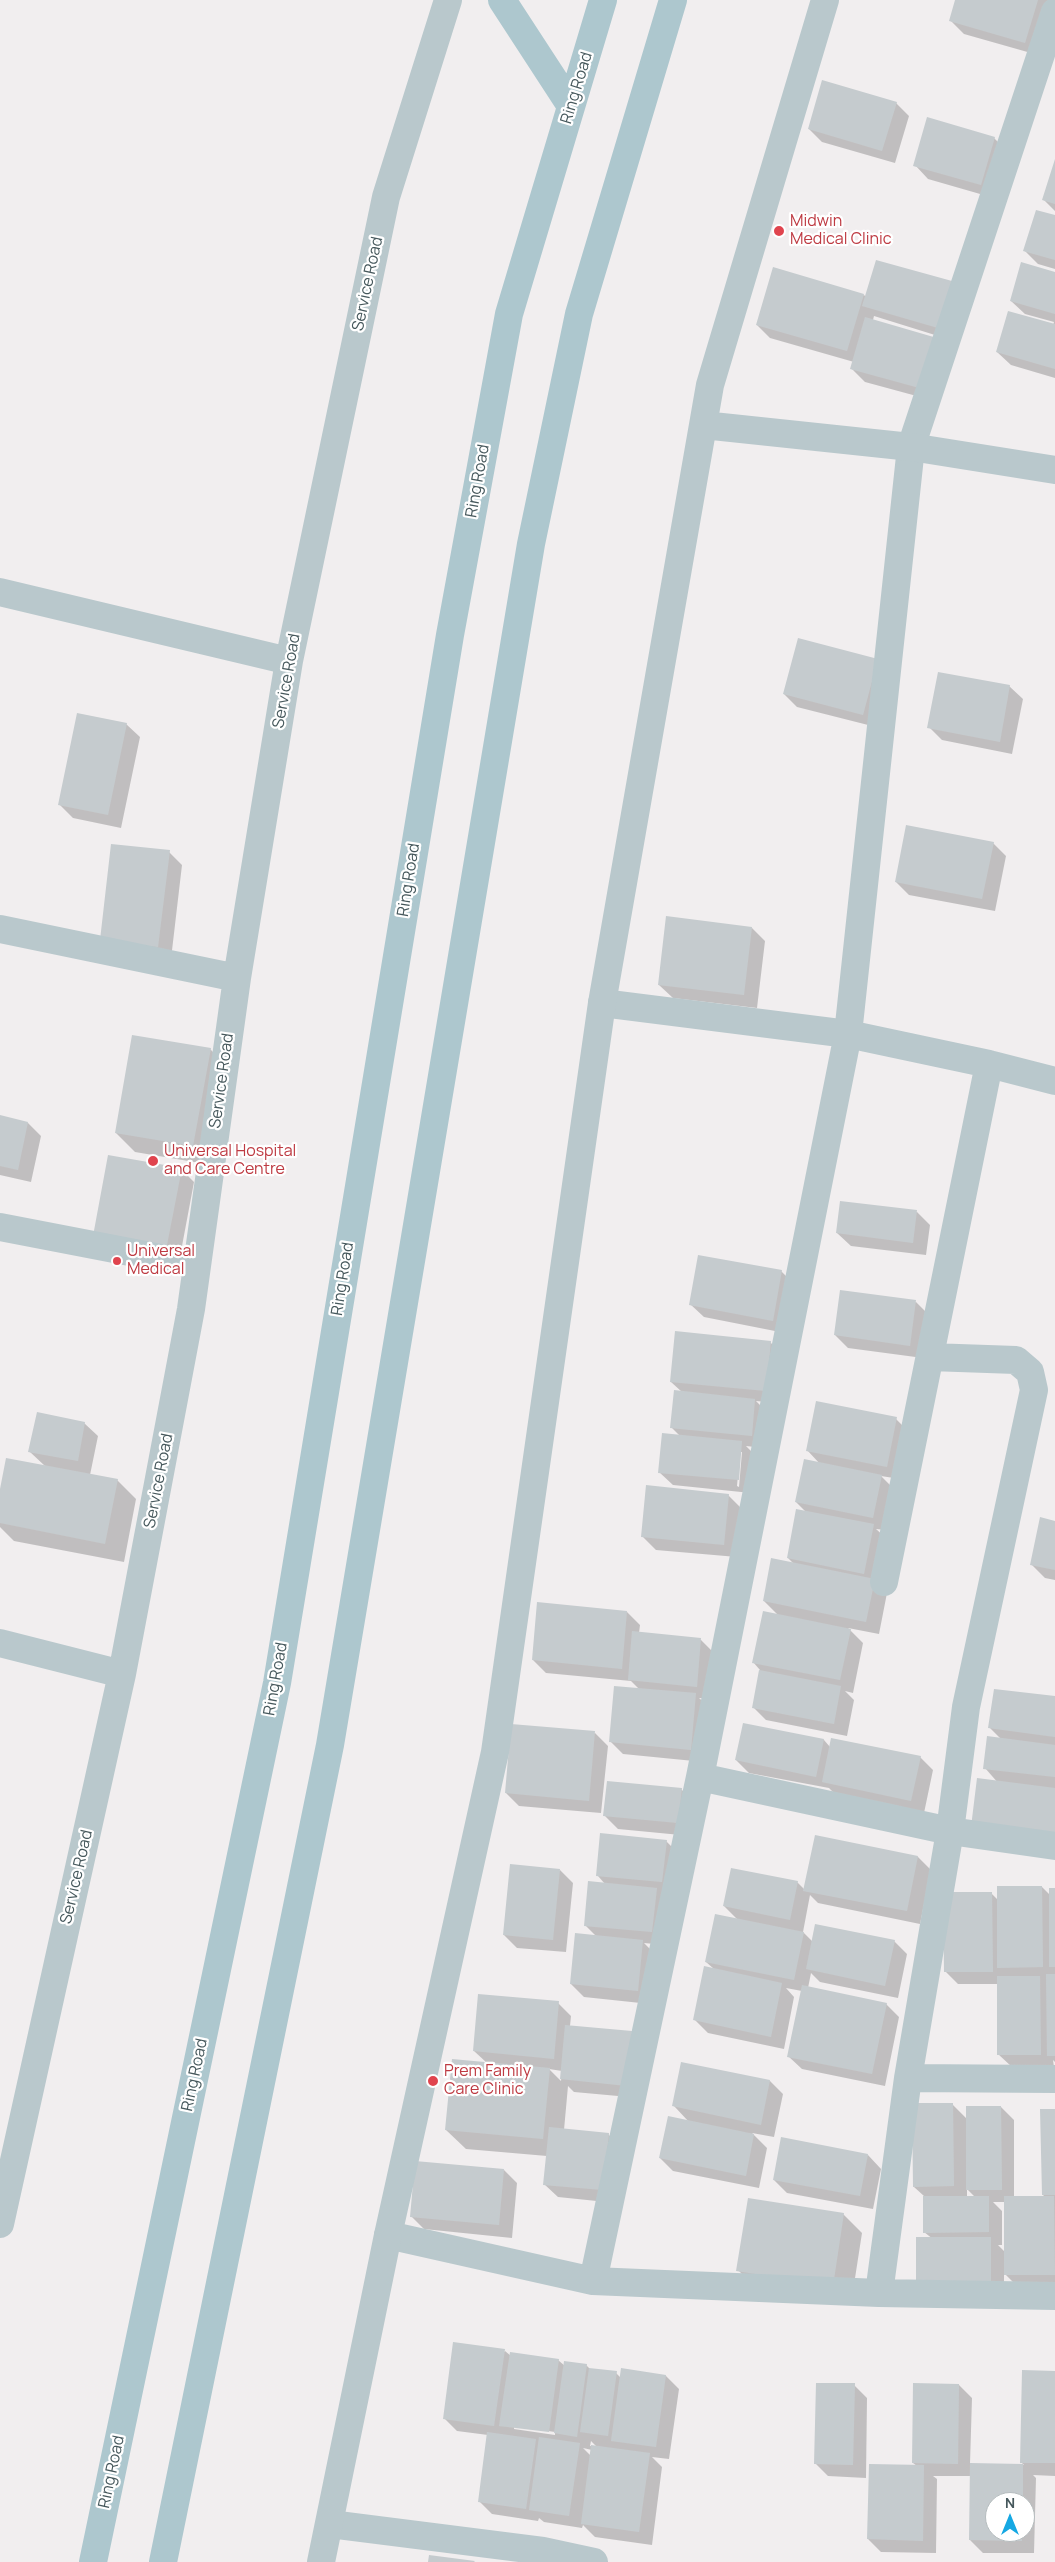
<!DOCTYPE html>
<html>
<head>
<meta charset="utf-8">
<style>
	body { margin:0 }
	#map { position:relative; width:1055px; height:2562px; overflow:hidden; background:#f1eeef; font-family:Manrope,sans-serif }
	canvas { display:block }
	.north { position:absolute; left:985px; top:2492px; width:50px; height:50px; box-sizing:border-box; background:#fff; border:1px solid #b5bcbe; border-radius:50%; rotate:0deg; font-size:14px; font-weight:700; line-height:20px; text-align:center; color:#46585c }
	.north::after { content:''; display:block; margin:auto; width:18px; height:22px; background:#16a8e3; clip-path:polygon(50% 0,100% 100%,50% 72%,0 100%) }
</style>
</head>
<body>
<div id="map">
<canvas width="1055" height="2562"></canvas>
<div class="north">N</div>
</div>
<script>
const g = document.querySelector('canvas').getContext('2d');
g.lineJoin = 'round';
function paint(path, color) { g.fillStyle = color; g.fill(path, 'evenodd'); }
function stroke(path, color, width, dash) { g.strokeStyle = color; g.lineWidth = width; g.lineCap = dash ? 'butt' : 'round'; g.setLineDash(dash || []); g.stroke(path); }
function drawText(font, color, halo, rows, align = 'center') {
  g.font = font + ' Manrope,sans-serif'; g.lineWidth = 4.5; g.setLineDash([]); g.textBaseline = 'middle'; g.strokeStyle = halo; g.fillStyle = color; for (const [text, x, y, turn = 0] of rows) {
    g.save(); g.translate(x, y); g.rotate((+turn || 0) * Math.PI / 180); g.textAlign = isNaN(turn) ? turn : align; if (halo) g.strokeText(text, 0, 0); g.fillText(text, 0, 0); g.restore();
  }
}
paint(new Path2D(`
	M 957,0 L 1051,0 L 1038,55 L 964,34 L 951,21 Z
	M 896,103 L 909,116 L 895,163 L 822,142 L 809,129 Z
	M 994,138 L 1007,151 L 994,198 L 928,179 L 915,165 Z
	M 1055,163 L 1055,211 L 1044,200 Z
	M 1055,217 L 1055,269 L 1038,264 L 1025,251 Z
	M 1055,273 L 1055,378 L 1011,365 L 997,352 L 1053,325 L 1054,322 L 1025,314 L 1011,301 Z
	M 864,295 L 866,297 L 964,295 L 951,340 L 874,316 L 873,320 L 935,401 L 865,382 L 852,369 L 854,362 L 770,338 L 757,325 Z
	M 878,660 L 876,727 L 797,707 L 784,694 Z
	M 1009,686 L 1023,699 L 1012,754 L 942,740 L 929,727 Z
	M 126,724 L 140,737 L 121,828 L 73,818 L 60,805 Z
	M 993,843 L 1006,856 L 995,911 L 909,895 L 896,882 Z
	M 169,852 L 182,865 L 171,959 L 114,952 Z
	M 752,928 L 765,941 L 757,1008 L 673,998 L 659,985 Z
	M 210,1049 L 229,1068 L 212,1165 L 135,1152 L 116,1133 Z
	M 0,1117 L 28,1123 L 41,1136 L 31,1182 L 0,1175 Z
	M 181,1169 L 194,1182 L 179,1262 L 94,1236 Z
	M 917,1212 L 930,1225 L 926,1255 L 851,1246 L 837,1233 Z
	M 781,1271 L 794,1284 L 785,1333 L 704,1317 L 690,1304 Z
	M 916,1302 L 929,1315 L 923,1358 L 848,1348 L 835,1335 Z
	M 770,1342 L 783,1355 L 779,1403 L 756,1401 L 768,1413 L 764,1448 L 746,1446 L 755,1455 L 751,1493 L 673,1485 L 659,1472 L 680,1436 L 672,1428 L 682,1392 L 671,1382 ZM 740,1452 L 742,1452 L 739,1487 L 737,1486 Z
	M 896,1419 L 909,1432 L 900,1479 L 881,1476 L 894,1489 L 886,1530 L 876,1529 L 887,1539 L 887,1593 L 879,1634 L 848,1628 L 863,1643 L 853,1693 L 845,1691 L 854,1700 L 847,1736 L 766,1720 L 753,1707 L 760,1670 L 753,1662 L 778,1615 L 764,1601 L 794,1564 L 788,1558 L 806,1512 L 796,1502 L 820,1464 L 807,1450 Z
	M 84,1423 L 98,1436 L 90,1475 L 117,1480 L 136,1499 L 124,1562 L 14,1541 L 0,1527 L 0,1496 L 45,1466 L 30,1452 Z
	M 728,1495 L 741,1508 L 737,1557 L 656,1550 L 643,1537 Z
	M 1055,1522 L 1055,1580 L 1045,1578 L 1032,1565 Z
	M 627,1612 L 640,1625 L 639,1633 L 701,1640 L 714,1653 L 710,1699 L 699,1698 L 709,1707 L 704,1762 L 623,1754 L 610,1741 L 639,1689 L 631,1681 L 546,1673 L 533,1660 Z
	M 1055,1697 L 1055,1848 L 985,1768 L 1002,1740 L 990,1728 Z
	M 744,1724 L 824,1740 L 830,1747 L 920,1757 L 933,1770 L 924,1813 L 836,1795 L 829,1788 L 749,1773 L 736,1760 Z
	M 595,1733 L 608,1746 L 601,1813 L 519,1806 L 506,1793 Z
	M 681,1789 L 694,1802 L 691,1836 L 618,1829 L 605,1816 Z
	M 816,1837 L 918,1857 L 931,1870 L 920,1924 L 818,1903 L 810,1895 L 803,1932 L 813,1942 L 894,1941 L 907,1954 L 898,1998 L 820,1982 L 811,1973 L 808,1988 L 886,2004 L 899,2017 L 885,2086 L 802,2069 L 788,2056 L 802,1991 L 786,1988 L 794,1997 L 784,2049 L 708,2033 L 695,2020 L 714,1969 L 706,1962 L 738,1920 L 724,1906 L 797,1882 L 805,1890 Z
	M 666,1841 L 679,1854 L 665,1945 L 644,1943 L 655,1954 L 650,2004 L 584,1997 L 571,1984 L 597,1937 L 585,1925 L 605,1884 L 598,1876 Z
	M 560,1870 L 573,1883 L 566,1952 L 517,1948 L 504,1935 Z
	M 1042,1887 L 1050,1895 L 1055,1889 L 1055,2062 L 1053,2060 L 1054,2067 L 1012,2067 L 998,2054 L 998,1984 L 958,1984 L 945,1971 L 991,1893 L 998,1900 Z
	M 558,2003 L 571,2016 L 570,2026 L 640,2098 L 574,2092 L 568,2086 L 564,2130 L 608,2134 L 621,2147 L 616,2203 L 558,2197 L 544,2184 L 547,2156 L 466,2149 L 446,2130 L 487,2063 L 474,2051 ZM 549,2069 L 562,2071 L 561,2081 Z
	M 770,2081 L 783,2094 L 774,2137 L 752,2133 L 767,2148 L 759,2188 L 673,2171 L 660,2158 L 689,2122 L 674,2106 Z
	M 953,2105 L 967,2119 L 1001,2107 L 1014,2120 L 1014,2198 L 1046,2198 L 1043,2195 L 1055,2110 L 1055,2287 L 1019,2288 L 1004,2273 L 1004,2295 L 924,2232 L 924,2196 L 914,2187 ZM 967,2189 L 976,2198 L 967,2198 ZM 993,2202 L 1005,2202 L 1005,2252 L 998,2245 L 1002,2245 L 1002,2211 Z
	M 868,2155 L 881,2169 L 873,2209 L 787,2193 L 774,2180 Z
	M 504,2170 L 517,2183 L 512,2238 L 424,2229 L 411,2216 Z
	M 843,2214 L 862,2233 L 851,2304 L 757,2289 L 738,2270 Z
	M 505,2351 L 511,2356 L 558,2360 L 565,2366 L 586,2365 L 590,2369 L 616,2373 L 621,2378 L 666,2376 L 679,2389 L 669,2459 L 652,2457 L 662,2467 L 652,2545 L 595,2537 L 583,2525 L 582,2528 L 544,2522 L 539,2518 L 538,2521 L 492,2514 L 479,2501 L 488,2435 L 457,2431 L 444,2418 ZM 514,2426 L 555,2432 L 555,2435 L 514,2429 ZM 591,2441 L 597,2447 L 590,2446 ZM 583,2448 L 592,2450 L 591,2456 Z
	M 1055,2372 L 1055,2476 L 1033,2475 L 1036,2478 L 1034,2553 L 983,2553 L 970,2540 L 971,2476 L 933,2476 L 937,2479 L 936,2553 L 881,2552 L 868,2539 L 917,2466 L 913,2463 L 959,2385 L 972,2398 L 970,2464 L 1024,2465 L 1021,2462 ZM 995,2502 L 1025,2502 L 1025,2532 L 995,2532 Z
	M 854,2385 L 867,2398 L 866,2478 L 828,2476 L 815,2463 Z`), '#0003');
paint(new Path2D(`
	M 955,0 L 1038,0 L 1025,43 L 949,21 Z
	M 822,80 L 897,102 L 882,151 L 808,129 Z
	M 927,117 L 995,137 L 981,185 L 913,166 Z
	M 1055,159 L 1055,204 L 1042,200 Z
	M 1036,210 L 1055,215 L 1055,260 L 1023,251 Z
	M 876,260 L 952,281 L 938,328 L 862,306 Z
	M 1021,262 L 1055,272 L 1055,314 L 1010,301 Z
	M 773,267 L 864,294 L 847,351 L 756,325 Z
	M 1008,311 L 1055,324 L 1055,369 L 996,352 Z
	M 865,317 L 937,338 L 923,389 L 850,369 Z
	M 798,638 L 878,659 L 863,715 L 783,694 Z
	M 938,672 L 1010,685 L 1000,742 L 927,728 Z
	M 77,713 L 127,723 L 108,815 L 58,805 Z
	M 906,825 L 994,842 L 982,899 L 895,882 Z
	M 111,844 L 170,850 L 158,947 L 100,940 Z
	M 666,916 L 752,927 L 744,995 L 658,985 Z
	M 132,1035 L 211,1048 L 193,1146 L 115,1133 Z
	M 0,1115 L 28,1122 L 18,1170 L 0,1166 Z
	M 108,1155 L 182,1168 L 166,1250 L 93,1236 Z
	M 840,1201 L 917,1210 L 913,1243 L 836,1233 Z
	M 698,1255 L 782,1270 L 773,1321 L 689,1305 Z
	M 840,1290 L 916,1300 L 910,1346 L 834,1335 Z
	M 675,1331 L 771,1341 L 766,1391 L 670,1382 Z
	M 674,1390 L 755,1399 L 752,1436 L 670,1428 Z
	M 816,1401 L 897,1417 L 887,1467 L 806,1451 Z
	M 37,1412 L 85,1422 L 78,1461 L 28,1452 Z
	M 662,1433 L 742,1441 L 739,1480 L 658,1473 Z
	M 6,1458 L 118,1479 L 105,1544 L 0,1523 L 0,1489 Z
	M 804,1459 L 882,1475 L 873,1518 L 795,1502 Z
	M 646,1485 L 729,1494 L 724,1545 L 641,1537 Z
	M 796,1509 L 874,1524 L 864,1574 L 787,1558 Z
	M 1040,1517 L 1055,1521 L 1055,1570 L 1030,1565 Z
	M 771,1558 L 875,1579 L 866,1622 L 763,1601 Z
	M 537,1602 L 627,1611 L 622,1669 L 532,1660 Z
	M 763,1611 L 851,1629 L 840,1680 L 752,1663 Z
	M 632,1631 L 701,1638 L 697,1687 L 628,1680 Z
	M 759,1670 L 841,1686 L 834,1724 L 752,1708 Z
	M 614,1686 L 696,1693 L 691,1750 L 609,1742 Z
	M 994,1689 L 1055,1696 L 1055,1737 L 988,1728 Z
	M 743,1723 L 824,1739 L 816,1777 L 735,1760 Z
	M 511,1724 L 595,1731 L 589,1801 L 505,1793 Z
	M 987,1736 L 1055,1745 L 1055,1777 L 983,1769 Z
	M 831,1738 L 921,1756 L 911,1801 L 822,1782 Z
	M 977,1778 L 1055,1788 L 1055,1837 L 971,1827 Z
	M 607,1781 L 682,1788 L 678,1823 L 603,1816 Z
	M 600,1833 L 667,1840 L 662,1882 L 596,1876 Z
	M 815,1835 L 918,1856 L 907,1911 L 803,1891 Z
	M 510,1864 L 560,1869 L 553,1940 L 503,1935 Z
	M 731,1868 L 798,1881 L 790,1920 L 723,1906 Z
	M 588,1881 L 657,1888 L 652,1932 L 584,1926 Z
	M 997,1886 L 1042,1886 L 1043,1967 L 997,1968 Z
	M 1049,1888 L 1055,1888 L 1055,1967 L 1049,1967 Z
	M 943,1892 L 992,1892 L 993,1972 L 944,1972 Z
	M 715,1914 L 804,1932 L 794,1980 L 705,1962 Z
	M 815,1924 L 895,1940 L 885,1986 L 806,1969 Z
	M 575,1933 L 643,1940 L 638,1991 L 570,1984 Z
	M 704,1966 L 782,1983 L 771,2037 L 693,2020 Z
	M 1046,1974 L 1055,1974 L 1055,2056 L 1047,2056 Z
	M 997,1976 L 1040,1976 L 1041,2055 L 997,2055 Z
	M 802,1985 L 887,2003 L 872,2074 L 787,2057 Z
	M 478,1994 L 559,2001 L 554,2059 L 473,2051 Z
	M 565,2025 L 632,2031 L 627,2086 L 560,2079 Z
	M 452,2059 L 550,2068 L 543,2139 L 445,2130 Z
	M 681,2062 L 770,2080 L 761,2125 L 672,2106 Z
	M 912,2103 L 953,2103 L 954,2186 L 913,2187 Z
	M 966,2106 L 1001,2106 L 1002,2190 L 966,2190 Z
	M 1040,2109 L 1055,2109 L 1055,2195 L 1042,2195 Z
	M 668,2116 L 754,2134 L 746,2176 L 659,2158 Z
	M 549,2127 L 609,2133 L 603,2190 L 543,2185 Z
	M 781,2137 L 868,2154 L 860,2196 L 773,2180 Z
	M 415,2161 L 504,2169 L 499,2225 L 410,2217 Z
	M 923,2196 L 989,2196 L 989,2232 L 923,2233 Z
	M 1004,2196 L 1054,2196 L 1055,2275 L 1004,2275 Z
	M 748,2198 L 844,2213 L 833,2286 L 736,2271 Z
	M 916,2237 L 991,2237 L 991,2283 L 916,2283 Z
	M 453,2342 L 505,2349 L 494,2426 L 443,2419 Z
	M 510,2352 L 559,2359 L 549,2432 L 499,2426 Z
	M 564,2361 L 587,2364 L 577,2437 L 554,2433 Z
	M 589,2368 L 617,2371 L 608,2436 L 580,2432 Z
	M 621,2368 L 666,2375 L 656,2447 L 611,2441 Z
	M 1022,2370 L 1055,2371 L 1055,2463 L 1020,2463 Z
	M 816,2383 L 855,2383 L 853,2465 L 814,2464 Z
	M 913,2383 L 959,2384 L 958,2464 L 912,2463 Z
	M 487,2432 L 536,2439 L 526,2509 L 478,2502 Z
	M 539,2437 L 580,2443 L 569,2516 L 529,2510 Z
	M 591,2445 L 650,2453 L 639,2532 L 581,2524 Z
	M 970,2463 L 1023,2464 L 1023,2502 L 995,2502 L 995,2532 L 1022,2532 L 1022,2541 L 969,2540 Z
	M 869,2464 L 924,2465 L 923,2541 L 867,2539 Z
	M 429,2555 L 475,2561 L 474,2562 L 428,2562 Z`), '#c5cbce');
stroke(new Path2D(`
	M 1055,12 L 911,447 L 848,1034 L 989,1064 L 1055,1081
	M 0,592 L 289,661
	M 0,929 L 237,978
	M 0,1227 L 197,1265
	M 930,1357 L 1016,1360 L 1030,1372 L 1034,1390 L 966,1707 L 950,1831 L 1055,1846
	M 884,1582 L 989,1064
	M 0,1643 L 122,1674
	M 700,1777 L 950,1831 L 908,2078 L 879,2293
	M 908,2078 L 1055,2079
	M 0,2224 L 122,1674 L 191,1309 L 237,978 L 289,661 L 386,197 L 448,0
	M 388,2235 L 593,2281 L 879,2293 L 1055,2296
	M 593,2281 L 700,1777 L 848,1034 L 602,1003
	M 330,2524 L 543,2551 L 594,2562`), '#b9c8cc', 28);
stroke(new Path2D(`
	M 703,425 L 911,447 L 1055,470
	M 321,2562 L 388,2235 L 495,1752 L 602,1003 L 710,385 L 825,0`), '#b9c8cc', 28);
stroke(new Path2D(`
	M 502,0 L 571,106
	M 93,2562 L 277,1683 L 450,635 L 509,314 L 603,0
	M 163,2562 L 330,1745 L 531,544 L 579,314 L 673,0`), '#adc7ce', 28);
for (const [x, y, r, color] of [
	[779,231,6,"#e0444e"],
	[153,1161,6,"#e0444e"],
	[117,1261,5,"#e0444e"],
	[433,2081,6,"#e0444e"]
]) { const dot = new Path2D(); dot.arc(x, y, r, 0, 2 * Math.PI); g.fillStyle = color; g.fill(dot); stroke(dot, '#fff', 2); }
drawText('16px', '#46585c', '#fff', [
	["Ring Road",577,88,-73],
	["Service Road",368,284,-78],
	["Ring Road",478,481,-80],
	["Service Road",287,681,-80],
	["Ring Road",409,880,-81],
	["Service Road",222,1081,-82],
	["Ring Road",343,1279,-81],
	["Service Road",159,1481,-79],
	["Ring Road",276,1679,-80],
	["Service Road",77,1877,-77],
	["Ring Road",195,2075,-78],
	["Ring Road",112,2472,-78]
]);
drawText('16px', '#be3a42', '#fff', [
	["Midwin",790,222],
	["Medical Clinic",790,240],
	["Universal Hospital",164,1152],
	["and Care Centre",164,1170],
	["Universal",127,1252],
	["Medical",127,1270],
	["Prem Family",444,2072],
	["Care Clinic",444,2090]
], 'left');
</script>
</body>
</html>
